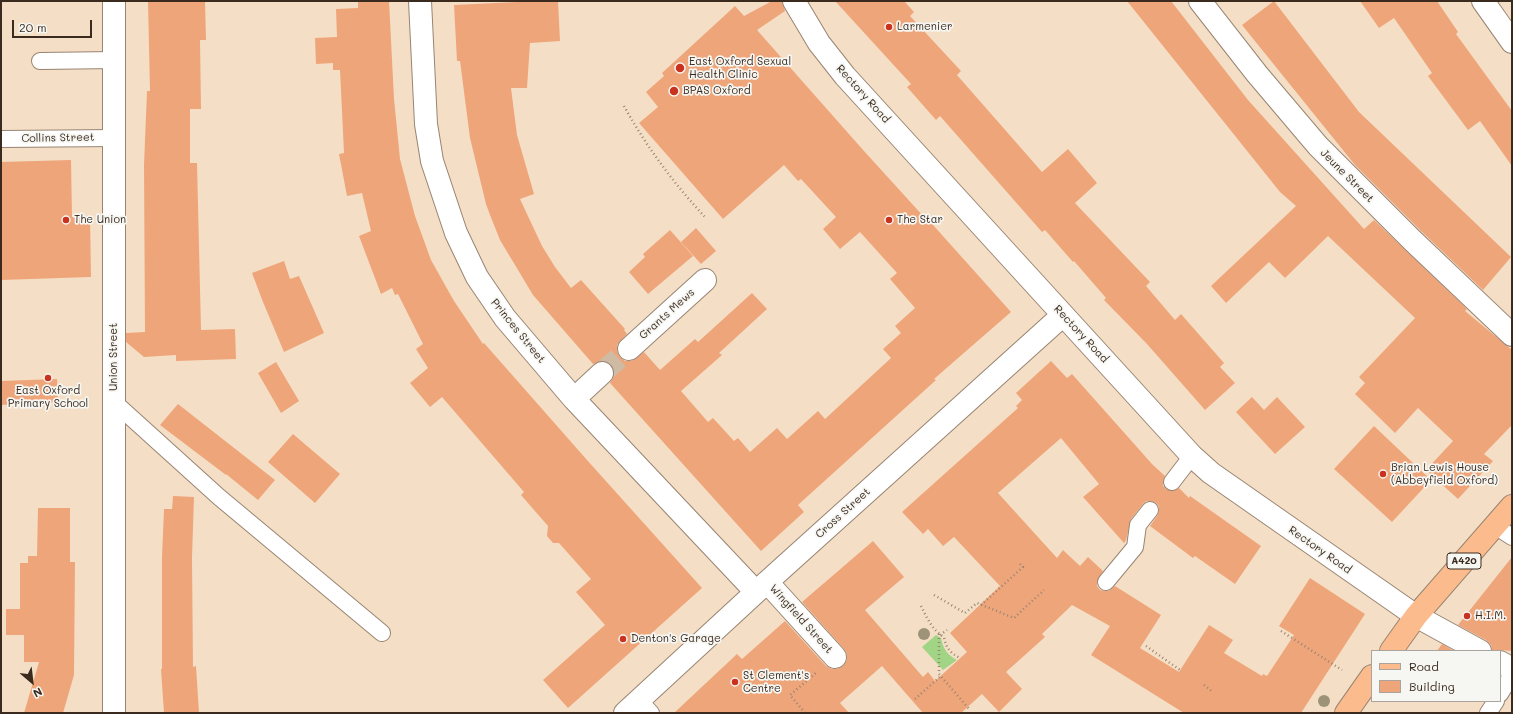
<!DOCTYPE html>
<html>
<head>
<meta charset="utf-8">
<style>
	body { margin:0 }
	#map { position:relative; width:1513px; height:714px; overflow:hidden; background:#f4dfc6; font-family:Mali,sans-serif }
	canvas { display:block }
	.frame { position:absolute; inset:0; border:2px solid #3b2a1e; pointer-events:none }
	.legend { position:absolute; left:1371px; top:650px; width:130px; height:52px; box-sizing:border-box; background:#f6f6f2; border:1px solid #aba49d; margin:0; padding:5px 7px; list-style:none; font-size:12px; color:#3b2a1e }
	.legend li { display:flex; align-items:center; gap:8px; height:20px }
	.legend b { width:20px; border:1px solid #aba49d }
	.north { position:absolute; left:12px; top:662px; width:40px; height:40px; -webkit-text-stroke:3px #f6f6f2; paint-order:stroke; rotate:152deg; font-size:11px; font-weight:700; line-height:16px; text-align:center; color:#3b2a1e }
	.north::after { content:''; display:block; margin:auto; width:14px; height:18px; background:#3b2a1e; clip-path:polygon(50% 0,100% 100%,50% 72%,0 100%) }
	.scale { position:absolute; left:12px; top:20px; width:80px; height:18px; box-sizing:border-box; border:2px solid #3b2a1e; border-top:0; padding-left:5px; font-size:12px; line-height:14px; white-space:nowrap; color:#3b2a1e; -webkit-text-stroke:3px #f6f6f2; paint-order:stroke }
</style>
</head>
<body>
<div id="map">
<canvas width="1513" height="714"></canvas>
<div class="frame"></div>
<ul class="legend">
<li><b style="height:5px;background:#fbbb8d"></b>Road</li>
<li><b style="height:11px;background:#efa57a"></b>Building</li>
</ul>
<div class="north">N</div>
<div class="scale">20 m</div>
</div>
<script>
const g = document.querySelector('canvas').getContext('2d');
g.lineJoin = 'round';
function paint(path, color) { g.fillStyle = color; g.fill(path, 'evenodd'); }
function stroke(path, color, width, dash) { g.strokeStyle = color; g.lineWidth = width; g.lineCap = dash ? 'butt' : 'round'; g.setLineDash(dash || []); g.stroke(path); }
function drawText(font, color, halo, rows, align = 'center') {
  g.font = font + ' Mali,sans-serif'; g.lineWidth = 3.5; g.setLineDash([]); g.textBaseline = 'middle'; g.strokeStyle = halo; g.fillStyle = color; for (const [text, x, y, turn = 0] of rows) {
    g.save(); g.translate(x, y); g.rotate((+turn || 0) * Math.PI / 180); g.textAlign = isNaN(turn) ? turn : align; if (halo) g.strokeText(text, 0, 0); g.fillText(text, 0, 0); g.restore();
  }
}
paint(new Path2D(`
	M 936,635 L 941,638 C 943,648 947,655 957,660 L 943,670 L 922,647 Z`), '#a1d585');
paint(new Path2D(`
	M 148,1 L 205,1 L 206,40 L 200,40 L 201,109 L 190,109 L 190,163 L 197,163 L 201,330 L 235,329 L 236,359 L 176,361 L 176,355 L 144,357 L 126,342 L 126,333 L 145,332 L 144,165 L 147,91 L 150,91 Z
	M 358,1 L 389,1 L 394,99 L 400,159 L 415,216 L 431,260 L 454,301 L 483,344 L 484,343 L 587,460 L 702,588 L 568,708 L 543,680 L 605,625 L 576,592 L 591,579 L 559,543 L 553,543 L 547,536 L 548,526 L 521,495 L 524,492 L 442,397 L 430,407 L 410,383 L 428,368 L 416,349 L 423,344 L 398,294 L 395,295 L 392,288 L 381,294 L 359,236 L 371,231 L 362,193 L 347,196 L 339,154 L 344,153 L 340,70 L 333,70 L 333,63 L 316,64 L 315,38 L 337,37 L 336,9 L 358,8 Z
	M 538,1 L 558,1 L 560,41 L 530,43 L 527,88 L 511,88 L 517,135 L 534,194 L 520,199 L 542,246 L 555,267 L 571,288 L 581,280 L 625,329 L 624,330 L 627,334 L 617,345 L 617,351 L 620,357 L 625,361 L 632,361 L 644,352 L 660,370 L 695,339 L 698,342 L 752,293 L 767,309 L 719,353 L 722,355 L 681,391 L 708,422 L 713,418 L 734,441 L 738,438 L 750,452 L 777,428 L 787,439 L 818,411 L 825,419 L 891,358 L 883,349 L 901,333 L 895,326 L 915,308 L 890,279 L 897,273 L 860,232 L 840,249 L 823,229 L 836,217 L 801,179 L 798,181 L 784,165 L 723,219 L 639,123 L 658,107 L 646,92 L 664,76 L 662,73 L 735,6 L 744,16 L 772,1 L 782,1 L 785,11 L 757,30 L 864,151 L 924,217 L 925,216 L 1011,312 L 934,379 L 936,380 L 798,505 L 804,512 L 761,551 L 610,383 L 614,376 L 614,370 L 611,365 L 606,361 L 600,361 L 593,364 L 533,295 L 500,240 L 490,215 L 486,204 L 470,138 L 460,61 L 457,61 L 454,5 Z
	M 835,1 L 904,1 L 914,12 L 910,16 L 961,71 L 957,75 L 1042,172 L 1068,149 L 1097,183 L 1075,203 L 1150,282 L 1146,286 L 1175,320 L 1181,314 L 1224,363 L 1220,367 L 1235,383 L 1205,410 L 1147,344 L 1104,300 L 1106,298 L 1074,261 L 1073,262 L 1045,230 L 1042,232 L 940,116 L 936,120 L 907,87 L 911,84 Z
	M 1127,1 L 1171,1 L 1248,100 L 1364,229 L 1374,220 L 1467,309 L 1465,311 L 1512,350 L 1512,425 L 1484,454 L 1493,461 L 1458,499 L 1426,470 L 1453,441 L 1418,408 L 1395,433 L 1355,394 L 1365,383 L 1359,377 L 1415,318 L 1328,236 L 1285,278 L 1269,262 L 1226,303 L 1211,286 L 1296,206 L 1280,192 Z
	M 1274,1 L 1359,112 L 1511,257 L 1483,290 L 1421,231 L 1355,165 L 1242,25 Z
	M 1360,1 L 1437,1 L 1458,32 L 1456,34 L 1512,111 L 1512,166 L 1480,121 L 1468,130 L 1428,76 L 1432,73 L 1394,18 L 1379,28 Z
	M 71,160 L 72,217 L 90,216 L 91,277 L 1,280 L 1,162 Z
	M 696,228 L 716,251 L 701,264 L 681,242 Z
	M 670,230 L 693,256 L 648,294 L 629,272 L 645,257 L 643,254 Z
	M 284,261 L 290,279 L 299,276 L 324,333 L 284,352 L 263,302 L 252,273 Z
	M 1051,361 L 1067,378 L 1072,374 L 1152,464 L 1165,476 L 1163,481 L 1163,486 L 1166,489 L 1171,491 L 1179,488 L 1189,498 L 1190,496 L 1261,546 L 1235,584 L 1195,556 L 1193,558 L 1150,526 L 1157,516 L 1159,511 L 1159,506 L 1156,503 L 1151,501 L 1146,501 L 1143,504 L 1131,519 L 1126,540 L 1124,543 L 1083,497 L 1099,484 L 1061,438 L 998,493 L 1057,558 L 1063,550 L 1080,566 L 1088,557 L 1103,571 L 1097,581 L 1097,586 L 1100,590 L 1104,591 L 1109,591 L 1115,586 L 1161,615 L 1140,648 L 1179,672 L 1209,625 L 1233,640 L 1224,653 L 1262,676 L 1263,674 L 1267,676 L 1294,635 L 1279,626 L 1310,578 L 1365,614 L 1301,713 L 1184,713 L 1091,655 L 1110,626 L 1072,605 L 1042,634 L 1045,637 L 1006,672 L 1022,689 L 999,712 L 982,694 L 961,713 L 923,713 L 882,666 L 840,703 L 849,713 L 674,713 L 737,654 L 742,659 L 785,621 L 826,666 L 832,669 L 837,669 L 843,666 L 847,660 L 847,654 L 844,649 L 802,602 L 873,541 L 904,577 L 865,610 L 923,677 L 928,672 L 935,681 L 967,652 L 950,633 L 1000,586 L 954,537 L 943,546 L 928,529 L 923,534 L 902,512 L 1018,408 L 1016,406 L 1022,400 L 1016,393 Z
	M 276,362 L 299,401 L 281,413 L 258,373 Z
	M 57,379 L 58,402 L 1,405 L 1,381 Z
	M 1252,397 L 1264,410 L 1277,397 L 1305,427 L 1275,454 L 1236,412 Z
	M 178,404 L 275,480 L 258,500 L 226,474 L 226,475 L 160,425 Z
	M 1374,426 L 1431,480 L 1392,522 L 1334,469 Z
	M 293,434 L 340,474 L 315,503 L 268,462 Z
	M 173,496 L 194,497 L 192,557 L 193,667 L 196,666 L 199,713 L 164,713 L 161,669 L 162,669 L 162,557 L 164,509 L 172,509 Z
	M 38,508 L 70,508 L 70,562 L 75,562 L 74,675 L 63,713 L 24,713 L 39,662 L 24,662 L 24,635 L 6,635 L 6,609 L 20,609 L 20,563 L 28,563 L 28,556 L 37,556 Z
	M 1512,557 L 1512,651 L 1500,650 L 1492,651 L 1491,645 L 1486,640 L 1458,625 Z
	M 1442,644 L 1454,651 L 1437,651 Z`), '#efa57a');
stroke(new Path2D(`
	M 602,373 L 629,349`), '#cfbba4', 22, [22, 11]);
const service = new Path2D(`
	M 40,61 L 115,60
	M 1,139 L 115,138
	M 114,402 L 219,497 L 382,633
	M 1172,482 L 1192,456
	M 1495,526 L 1512,537
	M 1106,582 L 1135,547 L 1138,525 L 1150,510
	M 1500,694 L 1512,674
	M 639,700 L 651,713
	M 1488,713 L 1496,701`);
const minor = new Path2D(`
	M 420,1 L 426,124 L 432,161 L 456,233 L 477,277 L 505,318 L 574,399 L 756,592
	M 794,1 L 819,43 L 845,76 L 1192,456 L 1211,473 L 1416,616 L 1480,651
	M 1200,1 L 1257,74 L 1318,146 L 1412,240 L 1512,335
	M 1483,1 L 1512,42
	M 629,349 L 705,280
	M 574,399 L 602,373
	M 767,582 L 835,657
	M 1500,662 L 1512,669
	M 114,713 L 114,1
	M 625,713 L 767,582 L 1063,315`);
const primary = new Path2D(`
	M 1391,651 L 1416,616 L 1512,506
	M 1346,713 L 1372,676`);
stroke(service, '#988472', 18);
stroke(minor, '#988472', 24);
stroke(primary, '#988472', 24);
stroke(new Path2D(`
	M 624,106 C 646,146 674,184 705,217
	M 934,595 L 965,613 L 977,603 L 1014,618 L 1044,590
	M 981,605 L 1023,567 L 1020,564
	M 921,606 C 927,618 933,631 944,637 C 946,648 950,653 960,658
	M 1281,631 L 1342,670
	M 939,634 L 939,674 L 970,710
	M 940,635 L 947,630
	M 1146,646 L 1180,670
	M 1204,685 L 1213,692
	M 915,699 L 941,676
	M 805,713 L 790,695 L 816,673`), '#988472', 2.5, [1, 3]);
stroke(service, '#fff', 16);
stroke(minor, '#fff', 22);
stroke(primary, '#fbbb8d', 22);
g.fillStyle = '#9c9378';
for (const [x, y] of [
	[924,634],
	[1324,701]
]) { g.beginPath(); g.arc(x, y, 6, 0, 2 * Math.PI); g.fill(); }
for (const [x, y, r, color] of [
	[889,27,4,"#c8321e"],
	[680,68,5,"#c8321e"],
	[674,91,5,"#c8321e"],
	[66,220,4,"#c8321e"],
	[889,220,4,"#c8321e"],
	[48,378,4,"#c8321e"],
	[1383,474,4,"#c8321e"],
	[1467,616,4,"#c8321e"],
	[623,639,4,"#c8321e"],
	[735,682,4,"#c8321e"]
]) { const dot = new Path2D(); dot.arc(x, y, r, 0, 2 * Math.PI); g.fillStyle = color; g.fill(dot); stroke(dot, '#f6f6f2', 1.5); }
for (const [x, y, w] of [
	[1464,561,34]
]) { const box = new Path2D(); box.roundRect(x - w / 2, y - 8, w, 16, 3); g.fillStyle = '#f6f6f2'; g.fill(box); stroke(box, '#3b2a1e', 1); }
drawText('bold 10px', '#3b2a1e', null, [
	["A420",1464,561]
]);
drawText('11px', '#3b2a1e', '#f6f6f2', [
	["Larmenier",897,27],
	["East Oxford Sexual",689,62],
	["Health Clinic",689,75],
	["BPAS Oxford",683,91],
	["The Union",74,220],
	["The Star",897,220],
	["East Oxford",48,391,"center"],
	["Primary School",48,404,"center"],
	["Brian Lewis House",1391,468],
	["(Abbeyfield Oxford)",1391,481],
	["H.I.M.",1475,616],
	["Denton's Garage",631,639],
	["St Clement's",743,676],
	["Centre",743,689]
], 'left');
drawText('11px', '#3b2a1e', '#f6f6f2', [
	["Rectory Road",863,94,48],
	["Collins Street",58,138,-1],
	["Jeune Street",1347,176,45],
	["Grants Mews",667,314,-42],
	["Princes Street",518,331,51],
	["Rectory Road",1081,334,47],
	["Union Street",114,357,-90],
	["Cross Street",843,513,-42],
	["Rectory Road",1320,550,35],
	["Wingfield Street",801,619,48]
]);
</script>
</body>
</html>
